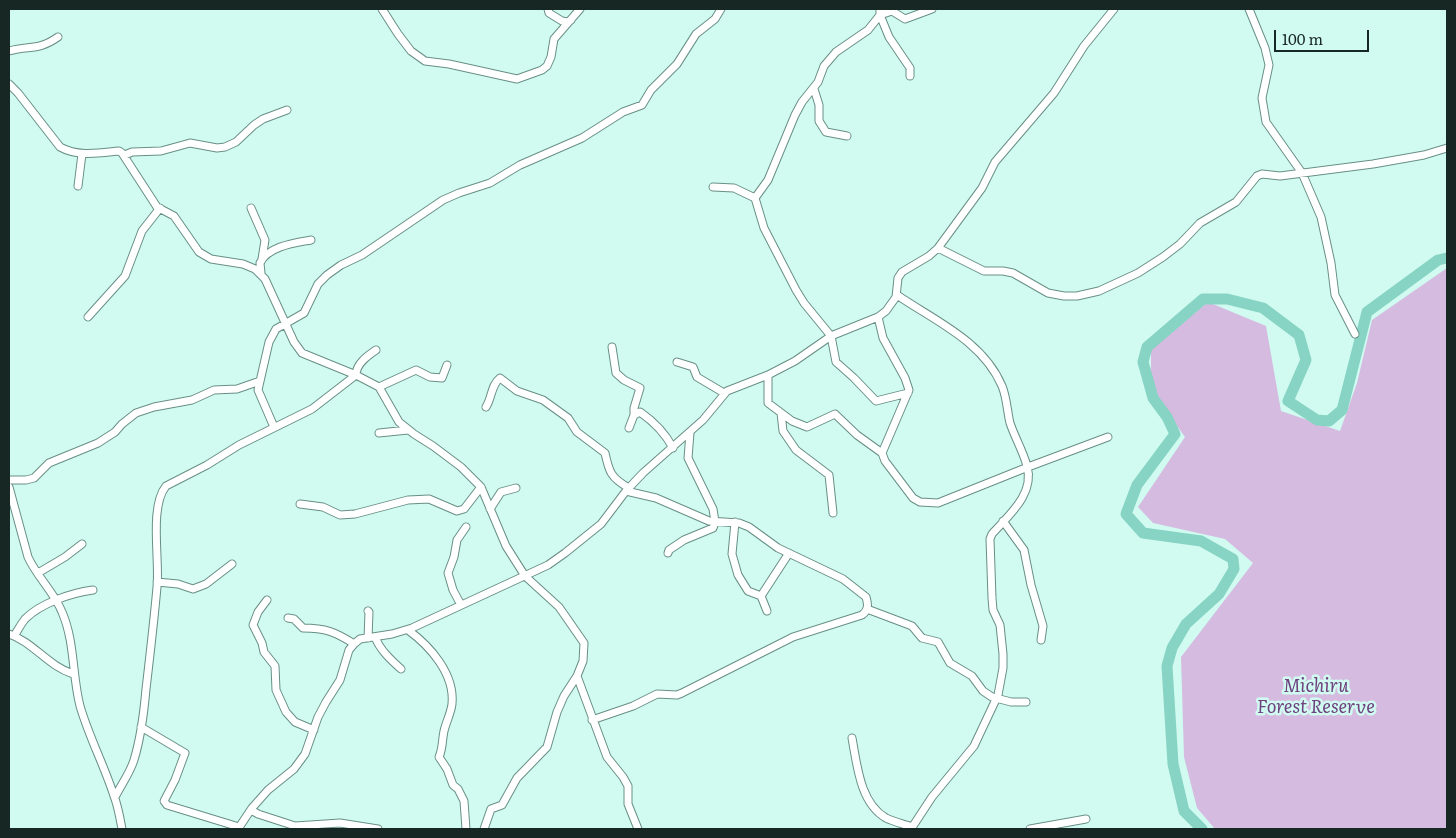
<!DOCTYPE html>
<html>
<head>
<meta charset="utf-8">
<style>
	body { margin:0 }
	#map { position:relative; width:1456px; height:838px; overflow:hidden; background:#d1fbf1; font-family:Literata,serif }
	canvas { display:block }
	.frame { position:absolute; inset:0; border:10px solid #172724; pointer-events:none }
	.scale { position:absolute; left:1274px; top:30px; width:95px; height:22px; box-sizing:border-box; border:2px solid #172724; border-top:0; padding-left:6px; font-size:15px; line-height:18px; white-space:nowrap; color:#172724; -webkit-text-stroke:4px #d1fbf1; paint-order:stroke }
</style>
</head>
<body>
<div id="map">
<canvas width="1456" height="838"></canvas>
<div class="frame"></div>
<div class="scale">100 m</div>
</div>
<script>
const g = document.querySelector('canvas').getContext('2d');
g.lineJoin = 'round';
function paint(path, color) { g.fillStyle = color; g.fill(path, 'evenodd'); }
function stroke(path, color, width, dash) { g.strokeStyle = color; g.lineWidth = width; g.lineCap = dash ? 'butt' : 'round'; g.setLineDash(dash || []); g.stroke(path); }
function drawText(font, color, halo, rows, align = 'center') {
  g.font = font + ' Literata,serif'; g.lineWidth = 5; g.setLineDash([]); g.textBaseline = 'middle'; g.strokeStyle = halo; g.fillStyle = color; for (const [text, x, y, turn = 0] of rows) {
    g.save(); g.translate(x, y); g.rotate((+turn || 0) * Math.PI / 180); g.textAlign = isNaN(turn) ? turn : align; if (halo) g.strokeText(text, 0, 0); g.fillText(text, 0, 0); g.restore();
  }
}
paint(new Path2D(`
	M 1447,268 L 1447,829 L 1215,829 L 1197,808 L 1184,757 L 1181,657 L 1253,563 L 1225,539 L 1153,523 L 1138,507 L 1185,437 L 1151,390 L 1151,349 L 1208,302 L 1266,326 L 1281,411 L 1340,431 L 1357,383 L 1372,320 Z`), '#d6bbe0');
stroke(new Path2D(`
	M 1202,829 L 1184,811 L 1173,764 L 1167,666 L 1172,648 L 1186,624 L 1219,594 L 1234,569 L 1233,559 L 1201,541 L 1143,533 L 1126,514 L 1137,485 L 1175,434 L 1167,417 L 1153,398 L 1143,362 L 1147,347 L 1203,299 L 1227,299 L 1263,308 L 1299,335 L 1306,360 L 1288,401 L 1317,420 L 1329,421 L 1342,410 L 1367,312 L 1438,260 L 1447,258`), '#87d4c4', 11);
const minor = new Path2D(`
	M 382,9 L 398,34 L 411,51 L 425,61 L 449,64 L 517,79 L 542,70 L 547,66 L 551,57 L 554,39 L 580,9
	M 548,9 L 549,13 L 562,21 L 568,22 L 571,20
	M 880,9 L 880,15 L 889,37 L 910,68 L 910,76
	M 1249,9 L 1265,48 L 1269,65 L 1262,98 L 1266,122 L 1302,173 L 1321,217 L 1331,263 L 1335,295 L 1355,334
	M 9,51 C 30,45 38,51 58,37
	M 9,84 L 18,93 L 60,147 C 78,157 99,153 119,151 L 122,153 L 157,207 L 174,216 L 199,252 L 211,259 L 243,264 L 255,269 L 265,279 L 294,342 L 302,353 L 356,375 L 379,387 L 399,422 L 414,434 L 433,446 L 461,467 L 481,487 L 506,546 L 525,576 L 559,607 L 584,643 L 583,661 L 577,676 L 607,757 L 623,777 L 628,786 L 628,804 L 638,829
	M 814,89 L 819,105 L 819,121 L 826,132 L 847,136
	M 125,155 L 132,152 L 161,151 L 190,143 L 217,148 L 225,147 L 236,142 L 254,125 L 263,119 L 287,110
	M 78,186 L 82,154
	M 713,187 L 734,188 L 755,198 L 764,228 L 796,290 L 804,303 L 831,336 L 836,362 L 854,378 L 876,401 L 908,393
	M 755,198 L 768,180 L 795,115 L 802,102 L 818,82 L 824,66 L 836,52 L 868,30 L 880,15 L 892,11 L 905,19 L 932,9
	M 251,208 L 265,240 L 262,259
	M 938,248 L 984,271 L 1003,271 L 1013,273 L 1048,293 L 1064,296 L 1077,296 L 1099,291 L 1138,273 L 1163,257 L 1180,244 L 1200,223 L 1236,202 L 1257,176 L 1262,174 L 1280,176 L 1373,164 L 1424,155 L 1447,148
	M 261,273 L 260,263 C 268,246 295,243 311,240
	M 897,295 C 935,321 983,341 1002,386 C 1007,398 1007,411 1010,423 C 1015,438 1023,451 1027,466 C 1035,494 1009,515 992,534 L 990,539 L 992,598 L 993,610 L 1000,625 L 1003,654 L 1003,668 L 998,695 L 974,746 L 932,797 L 911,829
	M 88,317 L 125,276 L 142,231 L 160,208
	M 878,317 L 883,338 L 905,378 L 909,390 L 882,453
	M 612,347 L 616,373 L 624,380 L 640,388 L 634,408 L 634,415
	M 677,362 L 693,367 L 697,377 L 724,393
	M 768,375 L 768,403 L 792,421 L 807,427 L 835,414 L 857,435 L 882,453 L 885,461 L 913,498 L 920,502 L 938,503 L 1028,467 L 1108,437
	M 379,387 L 416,370 L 430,377 L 442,378 L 447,365
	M 486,407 C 492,398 491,385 500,378 L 517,391 L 543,400 L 568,418 L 577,432 L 605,453 C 609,472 611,478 629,488
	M 781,413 L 783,431 L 796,450 L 829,475 L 833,513
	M 274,427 L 258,390 L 269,342 L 276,329 L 304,313 L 318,284 L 327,275 L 341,265 L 362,255 L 443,200 L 459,193 L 490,183 L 520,165 L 582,138 L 623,112 L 642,105 L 651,90 L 677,64 L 696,34 L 715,19 L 721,9
	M 629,428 L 634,415 L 640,412 C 653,421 665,433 673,448
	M 379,433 L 408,430
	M 9,480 L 26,480 L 34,478 L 49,463 L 98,443 L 115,432 L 122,424 L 136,413 L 154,407 L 192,400 L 214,390 L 237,389 L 260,381
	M 9,487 L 28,557 C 37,577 54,592 62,612 C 75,642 72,675 80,706 C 89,737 104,765 114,796 C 118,806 120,818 122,829
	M 300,504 L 323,507 L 340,515 L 355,514 L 408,500 L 429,499 L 457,511 L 464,509 L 481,487
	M 490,509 L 501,492 L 516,488
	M 1003,521 L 1024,550 L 1031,585 L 1043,626 L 1041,640
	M 735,522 L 732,554 L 738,575 L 748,591 L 761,596 L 767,611
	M 668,553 L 669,550 L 684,540 L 713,528 L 715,522 L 713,509 L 688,458 L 690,433
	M 38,573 L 65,557 L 82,544
	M 157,582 L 178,584 L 193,589 L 206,584 L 232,564
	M 761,596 L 789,553
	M 267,600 L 258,612 L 253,625 L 262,643 L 264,652 L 275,666 L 276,690 L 286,712 L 295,722 L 314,730
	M 461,605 L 453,590 L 448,573 L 454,557 L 457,540 L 466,527
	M 867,609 L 912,626 L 922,638 L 938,642 L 950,663 L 972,676 L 983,691 L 992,697 L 1011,702 L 1026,702
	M 368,611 L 369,612 L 368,638
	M 288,618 L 294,619 L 303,628 C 325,628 336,632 354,644
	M 408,630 C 430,646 455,674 452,704 C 451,713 446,722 444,731 C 442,740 443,748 439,757 L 447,769 L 453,785 L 458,789 L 464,801 L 466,829
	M 9,634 C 33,642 48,666 73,674
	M 14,636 C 18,630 21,624 25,619 C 41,603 71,593 93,590
	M 375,637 C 380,650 391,660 401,669
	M 592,720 L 633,706 L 657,694 L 677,695 L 682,693 L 793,637 L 862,615 C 869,610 868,604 866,597 L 843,579 L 778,548 L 749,527 L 739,523 L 709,521 L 656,498 L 626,491
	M 141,727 L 185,753 L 175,780 L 164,801 L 167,805 L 239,827
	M 852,738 C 857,765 860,803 886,818 C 894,822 904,824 912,827
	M 115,797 C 121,785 130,773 134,760 C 141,737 144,712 146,689 C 150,655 154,621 157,587 C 160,560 149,507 166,486 L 207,465 L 239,445 L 312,409 L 356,375 C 356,364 367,356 376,350
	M 251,810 L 258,814 L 295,826 L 340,823 L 378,829
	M 238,829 L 252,808 L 268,790 L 294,769 L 305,754 L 318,717 L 326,702 L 340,680 L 349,650 L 354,644 L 360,639 L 392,634 L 412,628 L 548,565 L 565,553 L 601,524 L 626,491 L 643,473 L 703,420 L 727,391 L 768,375 L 795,361 L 831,336 L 878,317 L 886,311 L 896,297 L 898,278 L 902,272 L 929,256 L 938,248 L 982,188 L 995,162 L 1054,93 L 1084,46 L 1114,9
	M 484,829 L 491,809 L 502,805 L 517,778 L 547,747 L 557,712 L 564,696 L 577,676
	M 1030,829 L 1086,819`);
stroke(minor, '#688f86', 9);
stroke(minor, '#fff', 7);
drawText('italic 18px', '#6e417f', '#d1fbf1', [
	["Michiru",1316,687],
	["Forest Reserve",1316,708]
]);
</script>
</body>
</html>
